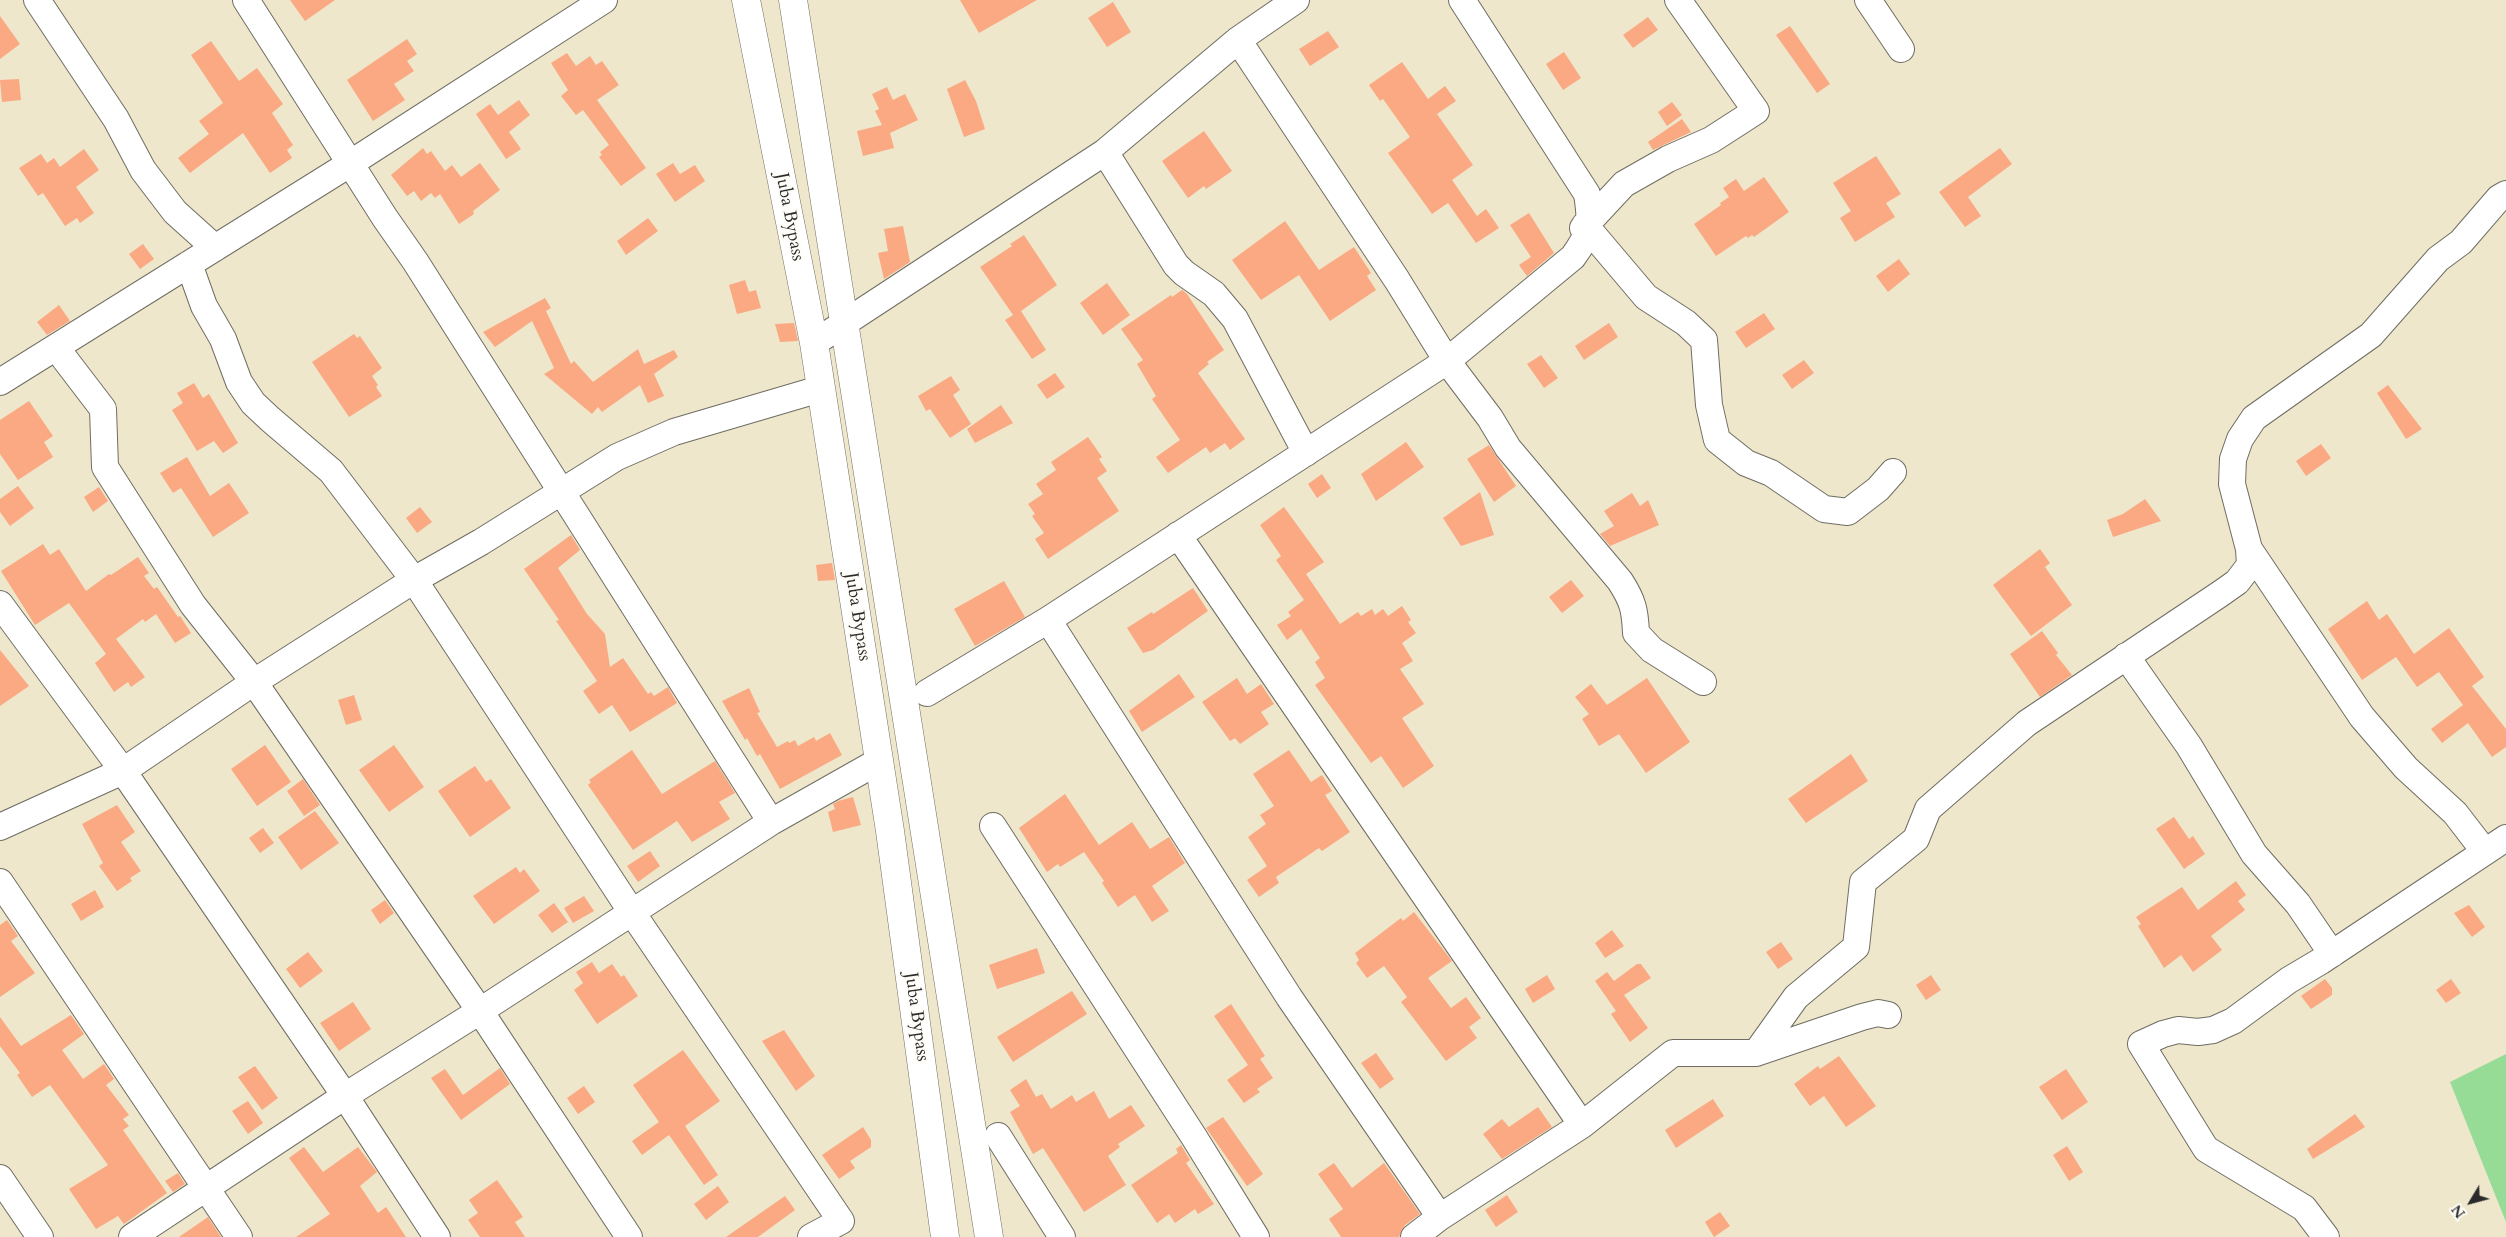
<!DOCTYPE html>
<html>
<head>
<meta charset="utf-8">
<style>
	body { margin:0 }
	#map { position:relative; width:2506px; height:1237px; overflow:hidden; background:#eee7cb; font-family:Cardo,serif }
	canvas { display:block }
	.north { position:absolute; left:2446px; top:1177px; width:50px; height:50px; -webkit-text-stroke:4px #fdfcf7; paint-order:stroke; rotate:233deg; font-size:14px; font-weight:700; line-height:20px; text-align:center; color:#2b2b2b }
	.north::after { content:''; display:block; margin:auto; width:18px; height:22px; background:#2b2b2b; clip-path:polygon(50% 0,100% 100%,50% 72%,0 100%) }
</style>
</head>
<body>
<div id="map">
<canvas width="2506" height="1237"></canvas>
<div class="north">N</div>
</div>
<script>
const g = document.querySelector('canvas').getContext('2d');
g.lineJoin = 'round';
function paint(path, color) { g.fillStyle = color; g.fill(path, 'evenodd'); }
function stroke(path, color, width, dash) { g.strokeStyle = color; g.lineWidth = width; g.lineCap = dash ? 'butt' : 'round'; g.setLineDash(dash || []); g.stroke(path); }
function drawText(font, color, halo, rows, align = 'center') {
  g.font = font + ' Cardo,serif'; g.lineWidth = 4.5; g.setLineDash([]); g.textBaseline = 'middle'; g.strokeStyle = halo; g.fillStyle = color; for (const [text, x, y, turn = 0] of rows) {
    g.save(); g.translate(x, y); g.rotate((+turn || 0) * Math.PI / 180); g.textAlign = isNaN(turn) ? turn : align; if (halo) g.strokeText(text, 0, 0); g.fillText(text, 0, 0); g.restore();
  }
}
paint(new Path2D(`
	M 2506,1054 L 2506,1222 L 2450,1082 Z`), '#97dc96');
paint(new Path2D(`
	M 290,0 L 335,0 L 305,21 Z
	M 960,0 L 1037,0 L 979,33 Z
	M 1113,2 L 1131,32 L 1107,47 L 1088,18 Z
	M 0,16 L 20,44 L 0,59 Z
	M 1648,17 L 1658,30 L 1633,48 L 1623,35 Z
	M 1790,26 L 1830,84 L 1817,93 L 1776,35 Z
	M 1328,31 L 1339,47 L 1310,66 L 1299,49 Z
	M 407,39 L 417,54 L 407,61 L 414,71 L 394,84 L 405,100 L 373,121 L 347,80 Z
	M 211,41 L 239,81 L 257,68 L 283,104 L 272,113 L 293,145 L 287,150 L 292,158 L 270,173 L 243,133 L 190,173 L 178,158 L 209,134 L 199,121 L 223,103 L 191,55 Z
	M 1564,52 L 1581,78 L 1563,90 L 1546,64 Z
	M 567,53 L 576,66 L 590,56 L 596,65 L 602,61 L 619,85 L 597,100 L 646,168 L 621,186 L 599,157 L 602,155 L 600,152 L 609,145 L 583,110 L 576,115 L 561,96 L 568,90 L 551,63 Z
	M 1402,62 L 1428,99 L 1445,86 L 1456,101 L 1437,114 L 1473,165 L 1452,180 L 1477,216 L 1486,209 L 1499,228 L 1476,243 L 1448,203 L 1432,214 L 1388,153 L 1410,137 L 1383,99 L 1380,101 L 1369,85 Z
	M 19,79 L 21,100 L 2,102 L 0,80 Z
	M 965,80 L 976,101 L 985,129 L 964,137 L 947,89 Z
	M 887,87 L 893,100 L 905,94 L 918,120 L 890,133 L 894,148 L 863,156 L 857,131 L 882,125 L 875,111 L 879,109 L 872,94 Z
	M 519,100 L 530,115 L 509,132 L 521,149 L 506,159 L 476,114 L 490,104 L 498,115 Z
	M 1672,102 L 1682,115 L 1667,126 L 1658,112 Z
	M 1682,119 L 1691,132 L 1653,150 L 1648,142 Z
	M 1204,131 L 1232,171 L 1206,189 L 1204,186 L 1188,198 L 1162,161 Z
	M 423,148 L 427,154 L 431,151 L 445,171 L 452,165 L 461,177 L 480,163 L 500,190 L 473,211 L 474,214 L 459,224 L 440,194 L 435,198 L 431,193 L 421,201 L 414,191 L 407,196 L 391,175 Z
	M 2000,148 L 2012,164 L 1968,197 L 1981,216 L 1965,227 L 1939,192 Z
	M 84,149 L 99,170 L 76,187 L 94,213 L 80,223 L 77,218 L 65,226 L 43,193 L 38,196 L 19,168 L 41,154 L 47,163 L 54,158 L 60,167 Z
	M 1876,156 L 1901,194 L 1886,203 L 1895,217 L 1855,242 L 1840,218 L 1851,211 L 1833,183 Z
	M 673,163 L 680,174 L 695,165 L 705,181 L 675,202 L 656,174 Z
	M 1764,177 L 1789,212 L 1754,237 L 1752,235 L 1748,238 L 1746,236 L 1716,256 L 1694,224 L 1721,205 L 1720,203 L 1729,197 L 1723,188 L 1736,179 L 1744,191 Z
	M 1529,213 L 1554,253 L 1527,276 L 1519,265 L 1531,257 L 1510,225 Z
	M 648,218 L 658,231 L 626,255 L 617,241 Z
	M 1285,221 L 1319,270 L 1354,247 L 1371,273 L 1367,276 L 1376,290 L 1330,321 L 1299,275 L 1261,300 L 1232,260 Z
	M 903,226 L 910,262 L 884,279 L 878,253 L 888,251 L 884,229 Z
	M 1024,235 L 1057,285 L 1021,311 L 1046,350 L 1032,359 L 1005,320 L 1013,315 L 980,267 L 1012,246 L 1010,244 Z
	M 143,244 L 154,259 L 140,269 L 129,254 Z
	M 1899,259 L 1910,274 L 1888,292 L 1876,276 Z
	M 745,280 L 749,292 L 756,290 L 761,308 L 737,314 L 729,285 Z
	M 1107,283 L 1130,315 L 1103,335 L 1080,303 Z
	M 1182,290 L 1187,294 L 1224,350 L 1207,362 L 1209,364 L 1198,373 L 1245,439 L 1230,450 L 1225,443 L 1210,453 L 1206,447 L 1168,473 L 1156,457 L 1180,440 L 1152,399 L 1156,396 L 1137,364 L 1143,360 L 1121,329 L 1171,295 L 1172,297 Z
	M 545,298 L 551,308 L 546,311 L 571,364 L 574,361 L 593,382 L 638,349 L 644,364 L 674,350 L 678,357 L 654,374 L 664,396 L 648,403 L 640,385 L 602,412 L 598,407 L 592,414 L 544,374 L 554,368 L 532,321 L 495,347 L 483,332 Z
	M 59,305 L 70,321 L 47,335 L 37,322 Z
	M 1764,313 L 1775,329 L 1746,348 L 1735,332 Z
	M 794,323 L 798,341 L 780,342 L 775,324 Z
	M 1609,323 L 1618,337 L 1584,360 L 1575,346 Z
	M 354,334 L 357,338 L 360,336 L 382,368 L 372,376 L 378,385 L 376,387 L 382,396 L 349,417 L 312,362 Z
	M 1541,355 L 1558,378 L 1544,388 L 1527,364 Z
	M 1804,360 L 1814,373 L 1792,389 L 1782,375 Z
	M 1055,373 L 1065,387 L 1047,399 L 1037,385 Z
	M 951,376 L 960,390 L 953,395 L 971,424 L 950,438 L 930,409 L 926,411 L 918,396 Z
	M 194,383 L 203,398 L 209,394 L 238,443 L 223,453 L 214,441 L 197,451 L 172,410 L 183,403 L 177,393 Z
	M 2388,385 L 2422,429 L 2406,439 L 2377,393 Z
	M 29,401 L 53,436 L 44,442 L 53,457 L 18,480 L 0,454 L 0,420 Z
	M 1001,405 L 1013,423 L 975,443 L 967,429 Z
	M 1088,437 L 1102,457 L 1099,459 L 1107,471 L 1097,478 L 1119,511 L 1048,559 L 1035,539 L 1044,533 L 1032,516 L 1035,514 L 1028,504 L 1043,494 L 1036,484 L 1056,470 L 1051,462 Z
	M 1406,442 L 1424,467 L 1376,501 L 1361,474 Z
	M 2321,444 L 2331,458 L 2306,476 L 2296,461 Z
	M 1489,445 L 1516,486 L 1494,502 L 1467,459 Z
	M 187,457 L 210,496 L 229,483 L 249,513 L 213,537 L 181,488 L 173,493 L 160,473 Z
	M 1322,474 L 1331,488 L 1317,498 L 1308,484 Z
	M 18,486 L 34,508 L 10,526 L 0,512 L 0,499 Z
	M 99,487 L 108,501 L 93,512 L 84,497 Z
	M 1480,492 L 1494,535 L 1461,546 L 1443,518 Z
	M 1632,493 L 1640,506 L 1648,500 L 1659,525 L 1610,546 L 1600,534 L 1614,526 L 1604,511 Z
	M 2145,499 L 2161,521 L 2113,537 L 2107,520 L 2123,514 Z
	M 420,507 L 432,522 L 417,533 L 406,518 Z
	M 1284,507 L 1324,562 L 1306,574 L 1340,624 L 1358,612 L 1361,616 L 1372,609 L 1375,615 L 1383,609 L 1388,616 L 1402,606 L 1411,620 L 1408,622 L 1416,633 L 1402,643 L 1413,661 L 1400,669 L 1424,704 L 1402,718 L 1434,766 L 1403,788 L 1381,756 L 1371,763 L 1315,685 L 1325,678 L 1315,662 L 1320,658 L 1301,629 L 1287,640 L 1277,625 L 1291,616 L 1288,612 L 1304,600 L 1276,560 L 1281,556 L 1260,525 Z
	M 571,535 L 580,550 L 558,568 L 587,614 L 605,634 L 610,667 L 623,658 L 648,694 L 651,692 L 654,696 L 668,687 L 677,703 L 630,732 L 612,705 L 599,714 L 583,691 L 597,681 L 556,621 L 559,620 L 524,569 Z
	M 43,544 L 50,555 L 59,549 L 86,591 L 109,574 L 111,575 L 138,557 L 149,573 L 144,576 L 154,589 L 157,587 L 178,617 L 180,616 L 191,633 L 175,643 L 156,614 L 145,622 L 143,619 L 116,639 L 145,677 L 131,687 L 128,682 L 114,692 L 95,663 L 106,654 L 69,603 L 35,625 L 1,571 Z
	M 2040,549 L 2050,563 L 2045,567 L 2072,605 L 2031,636 L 1993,585 Z
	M 832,563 L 835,580 L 818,581 L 816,565 Z
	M 1571,580 L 1584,596 L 1562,613 L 1549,597 Z
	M 1004,581 L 1025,617 L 975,646 L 954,609 Z
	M 1193,588 L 1208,611 L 1153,650 L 1143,653 L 1127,628 L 1152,612 L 1153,614 Z
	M 2367,601 L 2379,620 L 2387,614 L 2414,654 L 2449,628 L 2484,677 L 2472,686 L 2506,729 L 2506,747 L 2492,757 L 2468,723 L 2442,743 L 2431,729 L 2463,705 L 2439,672 L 2417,687 L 2396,657 L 2362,680 L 2328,629 Z
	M 2042,631 L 2058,653 L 2056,655 L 2072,675 L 2040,697 L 2010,654 Z
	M 0,650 L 29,686 L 0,706 Z
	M 1179,674 L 1195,697 L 1142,732 L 1129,711 Z
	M 1237,678 L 1247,694 L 1261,684 L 1274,704 L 1261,712 L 1269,724 L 1240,744 L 1235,738 L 1230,741 L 1202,702 Z
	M 1647,678 L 1690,742 L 1646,773 L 1619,734 L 1599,746 L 1582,719 L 1589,714 L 1575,697 L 1591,684 L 1607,705 Z
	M 749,688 L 760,712 L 757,713 L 777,747 L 788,741 L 789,743 L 795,740 L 798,746 L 814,737 L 816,741 L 830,733 L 842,755 L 780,789 L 760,754 L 757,756 L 747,738 L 745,740 L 722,701 Z
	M 354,695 L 362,720 L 346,725 L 338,700 Z
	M 265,745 L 291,782 L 257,806 L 231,769 Z
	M 394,745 L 424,787 L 389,812 L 359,770 Z
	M 632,750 L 662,794 L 715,761 L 735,793 L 719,802 L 730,819 L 692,842 L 677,821 L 633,850 L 588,785 L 591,782 L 589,780 Z
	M 1289,750 L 1311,782 L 1322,775 L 1332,791 L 1325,795 L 1350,832 L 1322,851 L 1319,848 L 1276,877 L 1279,883 L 1259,897 L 1247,880 L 1267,866 L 1248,837 L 1266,824 L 1260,815 L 1274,806 L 1253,774 Z
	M 1851,754 L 1868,781 L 1806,823 L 1788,799 Z
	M 475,766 L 486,782 L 491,779 L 511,808 L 470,837 L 438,791 Z
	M 303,779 L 320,805 L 304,816 L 287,791 Z
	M 1065,794 L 1099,845 L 1132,822 L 1150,849 L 1169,837 L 1185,863 L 1152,886 L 1169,911 L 1152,922 L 1135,895 L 1118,907 L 1102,883 L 1104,881 L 1084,852 L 1060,867 L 1058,864 L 1047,872 L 1019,828 Z
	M 853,797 L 861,825 L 833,832 L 828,812 L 835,809 L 833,804 L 838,801 Z
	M 117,805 L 135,832 L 121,842 L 141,871 L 130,878 L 132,881 L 117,891 L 99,866 L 103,863 L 82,824 Z
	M 315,811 L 339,843 L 301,870 L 278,837 Z
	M 2174,817 L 2189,839 L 2193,836 L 2205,854 L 2184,869 L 2156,829 Z
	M 263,828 L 274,843 L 260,853 L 249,838 Z
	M 650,851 L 660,866 L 638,882 L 627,866 Z
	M 516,867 L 520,873 L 524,869 L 540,891 L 494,924 L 473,896 Z
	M 2236,881 L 2246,895 L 2238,901 L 2245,910 L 2211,936 L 2222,950 L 2193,972 L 2181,955 L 2164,968 L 2138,926 L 2141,924 L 2136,917 L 2182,887 L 2198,910 Z
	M 95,890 L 104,907 L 81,921 L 71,904 Z
	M 584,896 L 594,911 L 573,923 L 564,908 Z
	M 385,900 L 394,913 L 380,924 L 371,910 Z
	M 554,903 L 568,922 L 552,933 L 538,915 Z
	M 2469,905 L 2485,927 L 2472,937 L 2454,913 Z
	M 1414,912 L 1452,961 L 1428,978 L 1451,1008 L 1466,997 L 1481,1018 L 1469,1027 L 1477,1038 L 1446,1061 L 1401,1002 L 1407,997 L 1384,966 L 1367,978 L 1356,963 L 1359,960 L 1355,953 L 1401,918 L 1403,921 Z
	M 7,920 L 18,936 L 11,941 L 35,973 L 0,997 L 0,925 Z
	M 1612,930 L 1624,946 L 1605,958 L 1595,943 Z
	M 1781,942 L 1793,959 L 1778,969 L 1766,952 Z
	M 1037,948 L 1045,973 L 997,989 L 989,965 Z
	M 308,952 L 323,971 L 300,988 L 286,969 Z
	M 592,962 L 599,973 L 612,964 L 621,977 L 624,975 L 638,996 L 597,1024 L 574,990 L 583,983 L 576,972 Z
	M 1637,964 L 1641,964 L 1651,978 L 1624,995 L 1648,1028 L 1630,1042 L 1611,1014 L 1616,1011 L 1595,981 L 1607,972 L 1614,981 Z
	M 1547,975 L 1555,989 L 1533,1003 L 1525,989 Z
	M 1931,975 L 1941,990 L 1926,1000 L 1916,985 Z
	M 2325,979 L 2332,988 L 2332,995 L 2311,1009 L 2301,996 Z
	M 2451,979 L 2461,993 L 2446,1003 L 2436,990 Z
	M 1072,991 L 1087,1014 L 1013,1062 L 997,1037 Z
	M 353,1002 L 371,1029 L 339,1051 L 320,1023 Z
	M 1231,1004 L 1265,1056 L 1260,1059 L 1273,1078 L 1257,1089 L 1260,1092 L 1244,1103 L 1227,1080 L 1248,1065 L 1214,1016 Z
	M 71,1015 L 84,1034 L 62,1050 L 83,1079 L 104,1064 L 114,1079 L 106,1085 L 129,1115 L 123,1119 L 129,1126 L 123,1130 L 167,1193 L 124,1224 L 118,1216 L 96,1229 L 69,1189 L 108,1165 L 50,1085 L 32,1097 L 17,1075 L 20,1073 L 0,1046 L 0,1017 L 21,1046 Z
	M 784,1030 L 815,1076 L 796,1091 L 762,1041 Z
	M 683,1050 L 720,1101 L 685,1126 L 718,1175 L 704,1185 L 669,1135 L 642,1155 L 632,1141 L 659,1122 L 633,1085 Z
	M 1376,1053 L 1394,1079 L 1380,1089 L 1361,1063 Z
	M 1839,1056 L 1876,1106 L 1846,1127 L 1824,1096 L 1810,1106 L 1794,1084 L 1818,1066 L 1820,1069 Z
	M 255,1066 L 278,1098 L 262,1110 L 238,1077 Z
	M 500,1068 L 510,1084 L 461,1120 L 431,1078 L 445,1069 L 463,1095 Z
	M 2066,1069 L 2088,1102 L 2062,1120 L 2039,1087 Z
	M 1026,1079 L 1036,1097 L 1042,1094 L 1051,1109 L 1072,1095 L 1076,1102 L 1094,1091 L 1109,1119 L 1131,1105 L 1145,1126 L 1118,1144 L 1120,1147 L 1108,1156 L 1126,1185 L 1084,1212 L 1043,1148 L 1033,1154 L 1010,1112 L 1020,1106 L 1010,1090 Z
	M 584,1086 L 595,1102 L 578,1114 L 567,1098 Z
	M 1713,1099 L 1724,1116 L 1676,1148 L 1665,1130 Z
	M 248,1101 L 263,1123 L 248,1134 L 232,1111 Z
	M 1538,1107 L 1552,1127 L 1502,1159 L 1483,1134 L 1502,1119 L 1509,1127 Z
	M 2355,1114 L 2365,1127 L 2313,1159 L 2307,1149 Z
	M 1223,1117 L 1263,1174 L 1247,1186 L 1206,1128 Z
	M 863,1127 L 871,1140 L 871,1147 L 850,1161 L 855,1168 L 839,1179 L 822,1155 Z
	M 1181,1145 L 1190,1160 L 1186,1163 L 1214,1204 L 1198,1214 L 1195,1209 L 1175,1223 L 1169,1214 L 1157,1223 L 1131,1185 L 1178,1153 L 1176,1149 Z
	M 2067,1146 L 2083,1172 L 2069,1181 L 2053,1155 Z
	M 304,1147 L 323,1172 L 358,1147 L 377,1172 L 360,1186 L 378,1213 L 386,1207 L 406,1237 L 296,1237 L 330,1214 L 289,1158 Z
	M 1334,1163 L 1352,1188 L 1384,1163 L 1420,1214 L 1405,1225 L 1399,1237 L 1341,1237 L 1329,1219 L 1343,1209 L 1318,1174 Z
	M 178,1173 L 185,1184 L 173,1192 L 165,1181 Z
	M 497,1180 L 523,1217 L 515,1222 L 525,1237 L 480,1237 L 468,1220 L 478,1213 L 469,1200 Z
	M 718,1186 L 729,1202 L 706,1220 L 694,1204 Z
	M 1507,1195 L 1518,1212 L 1496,1227 L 1485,1210 Z
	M 785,1196 L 795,1210 L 758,1237 L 726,1237 Z
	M 1720,1212 L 1730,1226 L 1714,1237 L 1705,1222 Z
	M 208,1217 L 221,1237 L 179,1237 Z`), '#faa983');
const minor = new Path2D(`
	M 37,0 L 116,119 L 143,170 L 175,212 L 215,248
	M 246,0 L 385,218 L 415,261 L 771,822
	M 1868,0 L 1901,49
	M 1238,40 L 1397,280 L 1447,361 L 1490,418 L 1508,448 L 1620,581 C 1633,601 1635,610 1636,633 L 1652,650 L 1703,682
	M 1105,152 L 1176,265 L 1184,273 L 1214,294 L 1235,319 L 1306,453
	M 1585,225 L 1646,297 L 1686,323 L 1704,340 L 1709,405 L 1717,440 L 1746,463 L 1771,473 L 1824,509 L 1848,512 L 1878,489 L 1893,472
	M 1583,228 L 1624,184 L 1668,159 L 1711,140 L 1756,111 L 1678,0
	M 189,264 L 204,306 L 223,339 L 239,382 L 253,403 L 270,419 L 331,471 L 414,580 L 631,911 L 841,1221 L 811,1237
	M 814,343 L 1105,152 L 1238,40 L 1296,0
	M 64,358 L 103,409 L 105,467 L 193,605 L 254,682 L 480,1011 L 629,1237
	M 0,382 L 351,163 L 604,0
	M 1178,535 L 1582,1125
	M 2249,549 L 2362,717 L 2406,768 L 2455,813 L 2485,852
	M 0,604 L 123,771 L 345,1096 L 437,1237
	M 1048,620 L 1289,997 L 1440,1217
	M 2126,656 L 2189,746 L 2254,854 L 2298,904 L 2332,954
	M 927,693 L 1048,620 L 1447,361 L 1573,257 C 1591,232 1592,225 1587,194 L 1462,0
	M 993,826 L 1194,1137 L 1256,1237
	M 0,827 L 123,771 L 254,682 L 414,580 L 481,542 L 617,457 L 674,432 L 820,389
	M 0,882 L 239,1237
	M 1756,1053 L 1796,997 L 1856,947 L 1863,882 L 1916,839 L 1928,809 L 2027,723 L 2220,594 L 2237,582 L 2250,565 L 2249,549 L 2232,484 L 2233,459 L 2240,439 L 2254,418 L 2371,335 L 2438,259 L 2461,242 L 2499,198 L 2506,194
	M 998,1136 L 1062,1237
	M 0,1178 L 40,1237
	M 132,1237 L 345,1096 L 480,1011 L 771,822 L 879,761
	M 1414,1237 L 1440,1217 L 1582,1125 L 1673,1053 L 1756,1053 L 1862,1017 L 1878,1013 L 1888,1015
	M 2326,1237 L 2304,1208 L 2206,1149 L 2141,1044 L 2163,1034 L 2178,1030 L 2198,1032 L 2213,1030 L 2233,1021 L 2289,980 L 2321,961 L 2506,838`);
const primary = new Path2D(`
	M 746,0 L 814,343 L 890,831 L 945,1237
	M 793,0 L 989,1237`);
stroke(minor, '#6f6d63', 28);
stroke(primary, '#6f6d63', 29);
stroke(minor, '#fff', 26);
stroke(primary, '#fff', 28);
drawText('18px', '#2b2b2b', '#fdfcf7', [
	["Juba Bypass",789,217,79],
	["Juba Bypass",857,617,81],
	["Juba Bypass",916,1017,82]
]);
</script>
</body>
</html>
